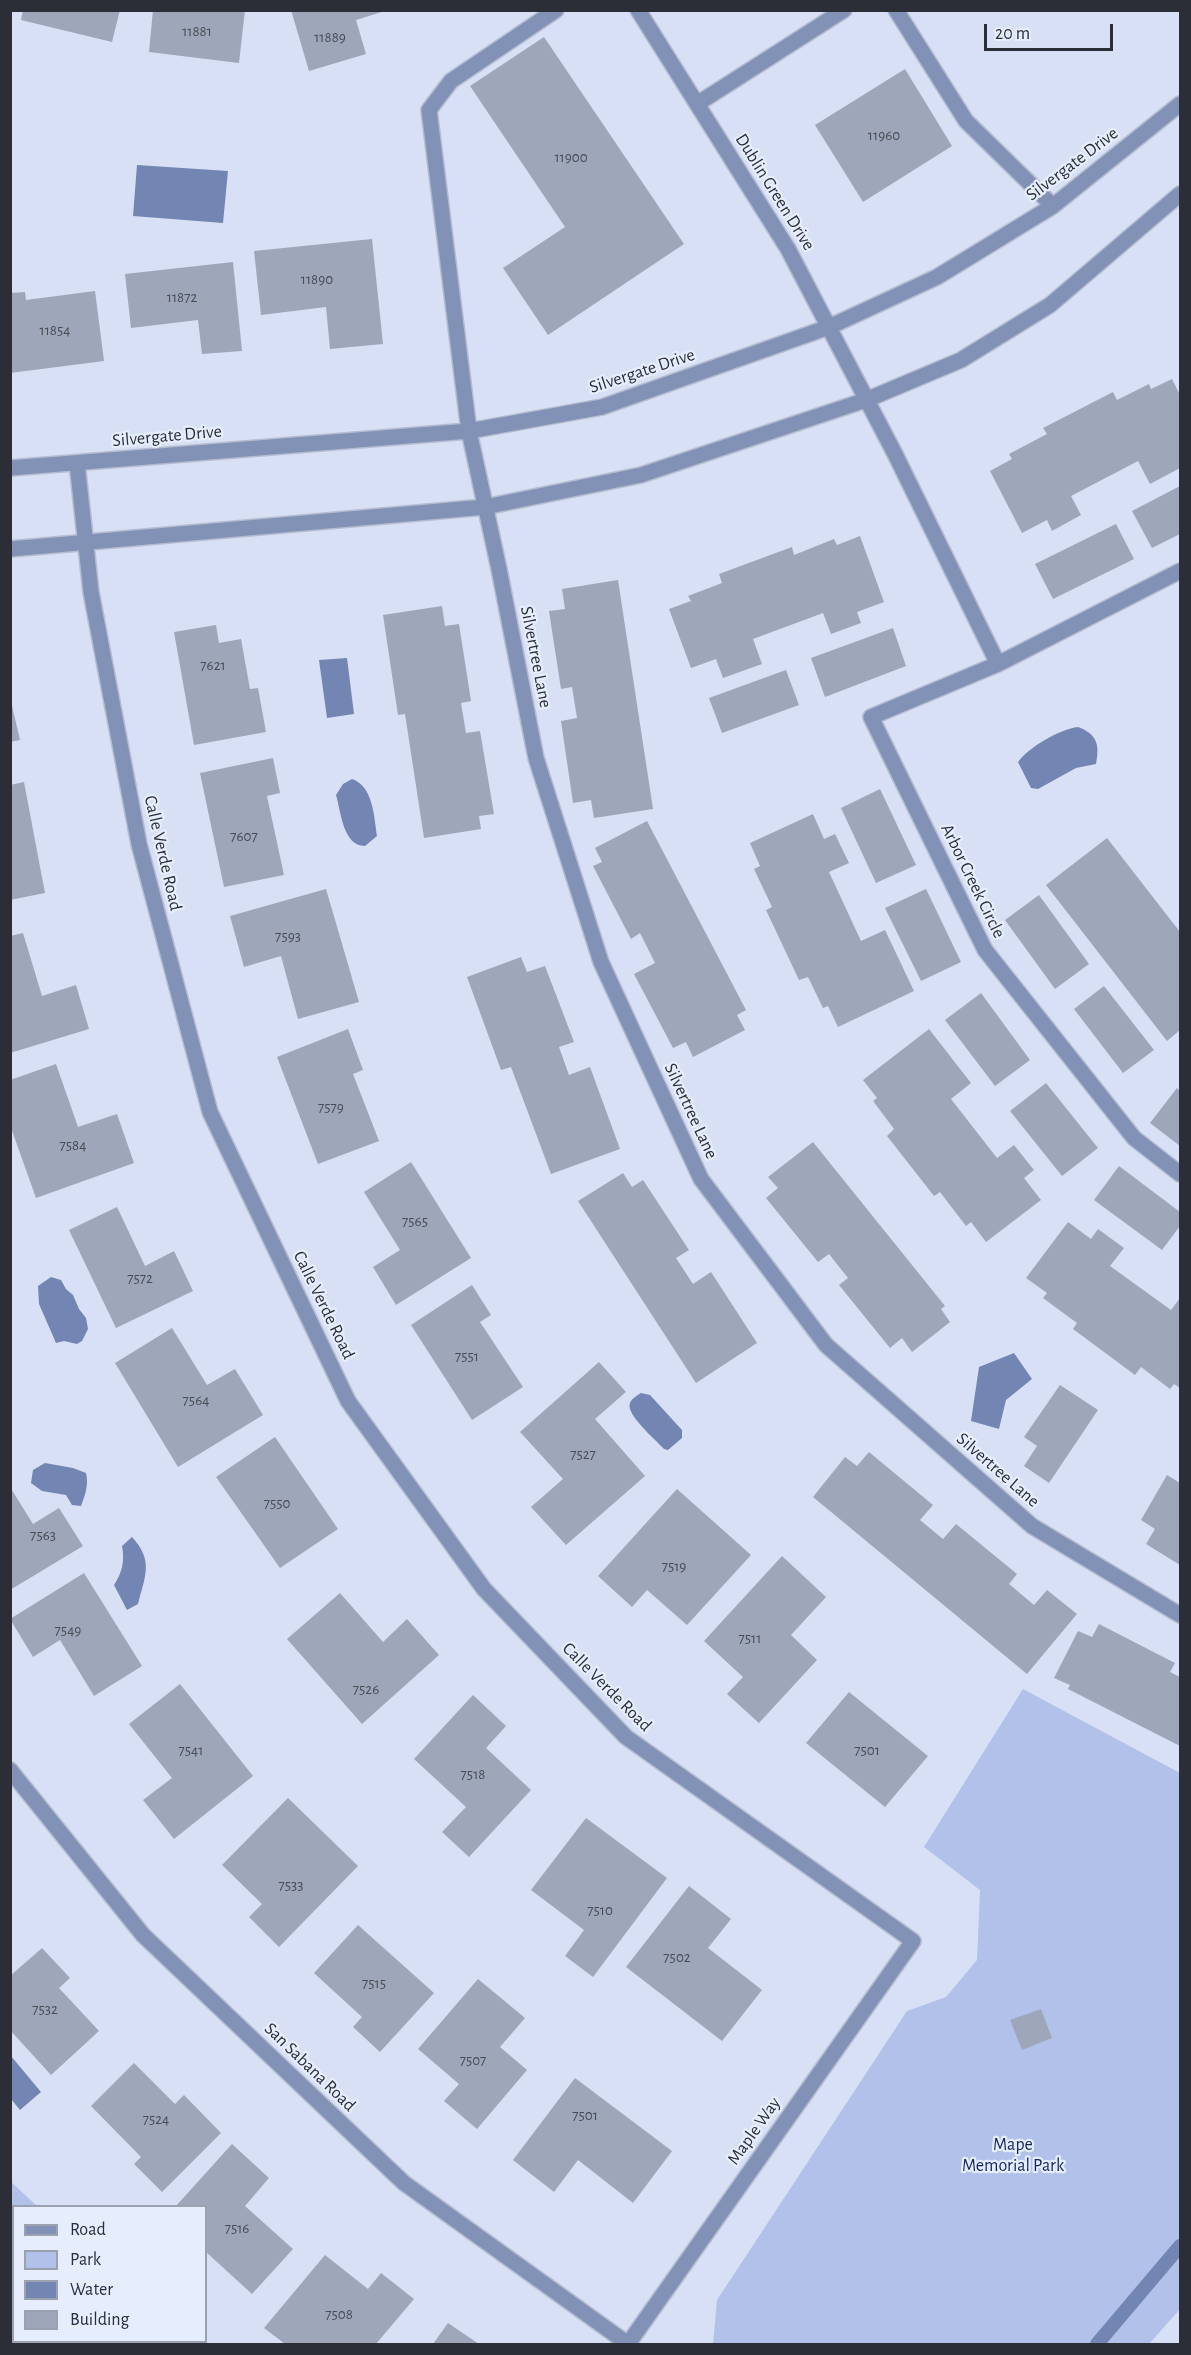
<!DOCTYPE html>
<html>
<head>
<meta charset="utf-8">
<style>
	body { margin:0 }
	#map { position:relative; width:1191px; height:2355px; overflow:hidden; background:#d8e0f5; font-family:"Alegreya Sans",sans-serif }
	canvas { display:block }
	.frame { position:absolute; inset:0; border:12px solid #2b2e36; pointer-events:none }
	.legend { position:absolute; left:12px; top:2205px; width:195px; height:138px; box-sizing:border-box; background:#e6eefe; border:2px solid #9ba1ae; margin:0; padding:8px 10px; list-style:none; font-size:18px; color:#2b2e36 }
	.legend li { display:flex; align-items:center; gap:12px; height:30px }
	.legend b { width:30px; border:2px solid #9ba1ae }
	.scale { position:absolute; left:984px; top:24px; width:129px; height:27px; box-sizing:border-box; border:3px solid #2b2e36; border-top:0; padding-left:8px; font-size:18px; line-height:21px; white-space:nowrap; color:#2b2e36; -webkit-text-stroke:4px #e6eefe; paint-order:stroke }
</style>
</head>
<body>
<div id="map">
<canvas width="1191" height="2355"></canvas>
<div class="frame"></div>
<ul class="legend">
<li><b style="height:8px;background:#8292b7"></b>Road</li>
<li><b style="height:16px;background:#b1c1e9"></b>Park</li>
<li><b style="height:16px;background:#7385b2"></b>Water</li>
<li><b style="height:16px;background:#9ea6b9"></b>Building</li>
</ul>
<div class="scale">20 m</div>
</div>
<script>
const g = document.querySelector('canvas').getContext('2d');
g.lineJoin = 'round';
function paint(path, color) { g.fillStyle = color; g.fill(path, 'evenodd'); }
function stroke(path, color, width, dash) { g.strokeStyle = color; g.lineWidth = width; g.lineCap = dash ? 'butt' : 'round'; g.setLineDash(dash || []); g.stroke(path); }
function drawText(font, color, halo, rows, align = 'center') {
  g.font = font + ' "Alegreya Sans",sans-serif'; g.lineWidth = 4.5; g.setLineDash([]); g.textBaseline = 'middle'; g.strokeStyle = halo; g.fillStyle = color; for (const [text, x, y, turn = 0] of rows) {
    g.save(); g.translate(x, y); g.rotate((+turn || 0) * Math.PI / 180); g.textAlign = isNaN(turn) ? turn : align; if (halo) g.strokeText(text, 0, 0); g.fillText(text, 0, 0); g.restore();
  }
}
paint(new Path2D(`
	M 1023,1689 L 1180,1773 L 1180,2309 L 1149,2344 L 713,2344 L 717,2300 L 907,2011 L 946,1997 L 977,1960 L 980,1890 L 924,1847 Z
	M 10,2181 L 37,2206 L 14,2206 L 14,2342 L 178,2342 L 183,2344 L 11,2344 Z`), '#b1c1e9');
paint(new Path2D(`
	M 137,165 L 228,171 L 223,223 L 133,216 Z
	M 347,658 L 354,714 L 327,718 L 319,660 Z
	M 1078,727 C 1097,734 1100,745 1096,764 L 1076,768 L 1038,789 L 1031,788 L 1018,762 C 1029,747 1060,729 1078,727 Z
	M 352,779 C 373,786 374,816 377,836 L 365,846 C 343,846 341,812 336,795 L 343,784 Z
	M 51,1277 L 61,1280 L 66,1289 L 73,1295 L 79,1309 L 86,1318 L 88,1329 L 82,1341 L 77,1344 L 64,1341 L 56,1343 L 39,1304 L 38,1286 Z
	M 1014,1353 L 1032,1379 L 1006,1400 L 999,1429 L 971,1421 L 979,1367 Z
	M 641,1393 L 650,1395 L 682,1430 L 682,1438 L 668,1450 L 664,1449 C 656,1440 625,1414 630,1403 C 632,1398 638,1395 641,1393 Z
	M 45,1463 L 73,1468 L 86,1473 C 89,1485 85,1495 81,1506 L 72,1505 L 66,1495 L 42,1491 L 31,1483 L 33,1470 Z
	M 132,1537 C 154,1561 145,1576 138,1604 L 127,1610 L 114,1585 C 122,1573 125,1561 122,1546 Z
	M 11,2056 L 41,2092 L 20,2110 L 11,2099 Z`), '#7385b2');
stroke(new Path2D(`
	M 1097,2344 L 1180,2246`), '#7385b2', 14);
paint(new Path2D(`
	M 23,10 L 120,10 L 112,42 L 21,20 Z
	M 153,10 L 245,10 L 239,63 L 149,52 Z
	M 291,10 L 385,10 L 385,11 L 356,20 L 366,54 L 309,71 Z
	M 544,37 L 684,244 L 548,335 L 503,268 L 565,227 L 470,86 Z
	M 905,69 L 952,146 L 863,202 L 815,125 Z
	M 372,239 L 383,344 L 330,349 L 326,307 L 261,315 L 254,251 Z
	M 233,262 L 242,351 L 202,354 L 198,320 L 131,328 L 125,274 Z
	M 95,291 L 104,361 L 10,373 L 10,293 L 25,292 L 26,300 Z
	M 1172,379 L 1180,395 L 1180,468 L 1150,484 L 1138,461 L 1071,496 L 1081,515 L 1052,531 L 1047,520 L 1022,533 L 990,471 L 1012,459 L 1009,454 L 1047,434 L 1043,428 L 1113,392 L 1117,400 L 1149,384 L 1151,389 Z
	M 1180,486 L 1180,534 L 1152,548 L 1132,511 Z
	M 1116,524 L 1134,559 L 1053,599 L 1035,564 Z
	M 860,536 L 884,602 L 857,612 L 861,623 L 831,634 L 823,613 L 753,639 L 762,664 L 723,678 L 716,659 L 691,668 L 669,609 L 691,601 L 688,596 L 722,583 L 719,574 L 792,547 L 794,555 L 834,539 L 837,545 Z
	M 618,580 L 653,809 L 594,818 L 591,800 L 573,803 L 561,721 L 577,718 L 572,687 L 561,689 L 549,611 L 565,609 L 562,589 Z
	M 442,606 L 445,626 L 459,624 L 471,701 L 461,703 L 466,733 L 480,731 L 494,814 L 479,816 L 481,829 L 424,838 L 405,714 L 398,715 L 383,615 Z
	M 216,625 L 219,643 L 241,639 L 250,689 L 258,688 L 266,732 L 194,745 L 174,632 Z
	M 893,628 L 906,666 L 825,697 L 811,658 Z
	M 786,670 L 799,705 L 722,733 L 709,698 Z
	M 10,697 L 20,740 L 10,742 Z
	M 273,758 L 280,793 L 267,796 L 284,875 L 224,887 L 200,773 Z
	M 24,782 L 45,893 L 10,900 L 10,785 Z
	M 880,789 L 916,865 L 876,883 L 841,808 Z
	M 813,814 L 824,839 L 835,834 L 849,863 L 829,872 L 861,941 L 885,930 L 914,991 L 838,1027 L 828,1006 L 823,1008 L 808,977 L 799,980 L 766,910 L 772,907 L 754,869 L 760,866 L 750,843 Z
	M 647,821 L 746,1010 L 737,1015 L 745,1030 L 693,1057 L 686,1042 L 673,1048 L 634,974 L 655,963 L 640,933 L 631,939 L 593,866 L 602,862 L 595,848 Z
	M 1107,838 L 1180,932 L 1180,1030 L 1167,1041 L 1046,885 Z
	M 326,889 L 359,1002 L 298,1019 L 281,956 L 244,967 L 230,916 Z
	M 926,889 L 961,962 L 921,981 L 885,908 Z
	M 1039,895 L 1089,964 L 1055,989 L 1005,920 Z
	M 23,933 L 42,996 L 76,985 L 89,1029 L 10,1053 L 10,936 Z
	M 521,957 L 527,972 L 545,966 L 574,1042 L 559,1047 L 569,1075 L 590,1067 L 620,1149 L 551,1174 L 511,1067 L 501,1070 L 467,977 Z
	M 1104,986 L 1154,1050 L 1123,1073 L 1074,1009 Z
	M 981,993 L 1030,1060 L 995,1086 L 945,1020 Z
	M 348,1029 L 363,1070 L 353,1074 L 379,1141 L 318,1164 L 277,1057 Z
	M 929,1029 L 971,1083 L 951,1099 L 997,1158 L 1014,1145 L 1034,1170 L 1024,1178 L 1041,1200 L 986,1242 L 971,1222 L 966,1226 L 940,1192 L 934,1196 L 887,1136 L 894,1129 L 873,1101 L 877,1098 L 863,1080 Z
	M 56,1064 L 78,1127 L 117,1114 L 134,1163 L 36,1198 L 10,1125 L 10,1080 Z
	M 1046,1083 L 1098,1148 L 1062,1176 L 1010,1111 Z
	M 1177,1088 L 1180,1091 L 1180,1146 L 1150,1123 Z
	M 813,1142 L 945,1306 L 941,1309 L 950,1322 L 912,1352 L 902,1338 L 890,1348 L 839,1285 L 848,1278 L 829,1254 L 818,1262 L 766,1198 L 778,1188 L 768,1177 Z
	M 411,1162 L 471,1258 L 396,1305 L 373,1267 L 400,1250 L 364,1192 Z
	M 1119,1166 L 1180,1212 L 1180,1226 L 1162,1250 L 1094,1200 Z
	M 623,1173 L 632,1187 L 643,1180 L 689,1250 L 676,1258 L 693,1284 L 711,1272 L 757,1343 L 696,1383 L 578,1201 Z
	M 117,1207 L 145,1266 L 174,1251 L 193,1291 L 116,1328 L 69,1230 Z
	M 1068,1222 L 1091,1239 L 1098,1229 L 1124,1248 L 1110,1266 L 1171,1310 L 1180,1298 L 1180,1388 L 1174,1384 L 1170,1389 L 1141,1367 L 1135,1375 L 1073,1329 L 1077,1323 L 1043,1298 L 1047,1293 L 1026,1278 Z
	M 472,1285 L 491,1315 L 480,1322 L 523,1387 L 472,1420 L 411,1325 Z
	M 172,1328 L 207,1385 L 235,1369 L 263,1415 L 178,1467 L 115,1363 Z
	M 599,1362 L 626,1392 L 595,1419 L 645,1476 L 566,1545 L 531,1507 L 563,1479 L 520,1432 Z
	M 1060,1385 L 1098,1410 L 1049,1483 L 1024,1466 L 1037,1446 L 1024,1437 Z
	M 275,1437 L 338,1529 L 280,1568 L 216,1477 Z
	M 869,1452 L 933,1505 L 920,1520 L 943,1539 L 956,1524 L 1017,1574 L 1009,1584 L 1034,1605 L 1047,1590 L 1077,1614 L 1027,1674 L 813,1497 L 845,1457 L 857,1466 Z
	M 1167,1475 L 1180,1483 L 1180,1565 L 1146,1544 L 1155,1529 L 1141,1520 Z
	M 10,1487 L 33,1524 L 59,1508 L 83,1546 L 10,1590 Z
	M 677,1489 L 751,1555 L 687,1625 L 647,1590 L 632,1607 L 598,1576 Z
	M 782,1556 L 826,1597 L 791,1635 L 817,1660 L 759,1723 L 727,1694 L 743,1677 L 704,1641 Z
	M 84,1573 L 142,1666 L 94,1696 L 60,1640 L 33,1657 L 10,1619 Z
	M 340,1593 L 383,1642 L 407,1619 L 439,1655 L 362,1724 L 287,1639 Z
	M 1099,1624 L 1175,1663 L 1170,1672 L 1180,1677 L 1180,1746 L 1068,1689 L 1070,1685 L 1054,1678 L 1078,1631 L 1092,1637 Z
	M 180,1684 L 253,1776 L 174,1839 L 143,1800 L 172,1778 L 129,1724 Z
	M 849,1692 L 928,1756 L 885,1807 L 806,1743 Z
	M 473,1695 L 506,1726 L 486,1748 L 531,1790 L 469,1857 L 442,1832 L 466,1807 L 414,1759 Z
	M 288,1798 L 358,1866 L 279,1947 L 249,1917 L 262,1904 L 222,1865 Z
	M 586,1818 L 667,1878 L 593,1977 L 565,1956 L 584,1930 L 531,1890 Z
	M 689,1886 L 731,1919 L 708,1948 L 762,1990 L 722,2041 L 626,1967 Z
	M 358,1925 L 434,1993 L 380,2052 L 353,2027 L 362,2017 L 314,1973 Z
	M 42,1948 L 70,1978 L 59,1988 L 99,2031 L 51,2075 L 10,2030 L 10,1976 Z
	M 478,1979 L 525,2018 L 500,2047 L 527,2070 L 477,2129 L 444,2101 L 459,2084 L 418,2049 Z
	M 1041,2009 L 1052,2038 L 1022,2050 L 1010,2020 Z
	M 134,2063 L 175,2104 L 184,2095 L 221,2133 L 162,2192 L 134,2164 L 141,2157 L 91,2106 Z
	M 575,2078 L 672,2151 L 633,2203 L 578,2160 L 554,2192 L 513,2160 Z
	M 232,2144 L 269,2178 L 245,2206 L 293,2249 L 252,2294 L 206,2252 L 206,2206 L 176,2206 Z
	M 325,2255 L 368,2289 L 381,2273 L 414,2299 L 376,2344 L 285,2344 L 264,2328 Z
	M 448,2323 L 479,2344 L 433,2344 Z`), '#9ea6b9');
const minor = new Path2D(`
	M 556,10 L 451,81 L 429,110 L 469,431 L 499,569 L 536,758 L 601,962 L 701,1179 L 826,1345 L 1032,1526 L 1180,1615
	M 638,10 L 788,249 L 895,454 L 998,664
	M 896,10 L 966,121 L 1053,206
	M 697,104 L 844,10
	M 10,468 L 469,431 L 602,407 L 829,327 L 937,277 L 1053,206 L 1180,104
	M 10,549 L 485,507 L 641,475 L 866,400 L 961,360 L 1050,305 L 1180,194
	M 1180,571 L 998,664 L 871,717 L 985,950 L 1134,1138 L 1180,1174
	M 10,1770 L 143,1935 L 404,2183 L 628,2344 L 913,1941 L 626,1737 L 484,1589 L 348,1401 L 210,1112 L 139,844 L 91,592 L 77,463`);
stroke(minor, '#b5bccf', 18);
stroke(minor, '#8292b7', 15);
drawText('15px', '#484c57', null, [
	["11881",197,31],
	["11889",330,37],
	["11960",884,135],
	["11900",571,157],
	["11890",317,279],
	["11872",182,297],
	["11854",55,330],
	["7621",213,665],
	["7607",244,836],
	["7593",288,936],
	["7579",331,1107],
	["7584",73,1145],
	["7565",415,1221],
	["7572",140,1278],
	["7551",467,1356],
	["7564",196,1400],
	["7527",583,1454],
	["7550",277,1503],
	["7563",43,1535],
	["7519",674,1566],
	["7549",68,1630],
	["7511",750,1638],
	["7526",366,1689],
	["7541",191,1750],
	["7501",867,1750],
	["7518",473,1774],
	["7533",291,1885],
	["7510",600,1910],
	["7502",677,1957],
	["7515",374,1983],
	["7532",45,2009],
	["7507",473,2060],
	["7501",585,2115],
	["7524",156,2119],
	["7516",237,2228],
	["7508",339,2314]
]);
drawText('18px', '#2b2e36', '#e6eefe', [
	["Silvergate Drive",1072,164,-37],
	["Dublin Green Drive",775,192,58],
	["Silvergate Drive",642,371,-18],
	["Silvergate Drive",167,436,-5],
	["Silvertree Lane",536,657,79],
	["Calle Verde Road",163,853,77],
	["Arbor Creek Circle",973,881,64],
	["Silvertree Lane",691,1111,65],
	["Calle Verde Road",324,1305,64],
	["Silvertree Lane",998,1470,41],
	["Calle Verde Road",607,1687,45],
	["San Sabana Road",310,2067,44],
	["Maple Way",754,2131,-55]
]);
drawText('18px', '#15255c', '#e6eefe', [
	["Mape",1013,2145],
	["Memorial Park",1013,2166]
]);
</script>
</body>
</html>
